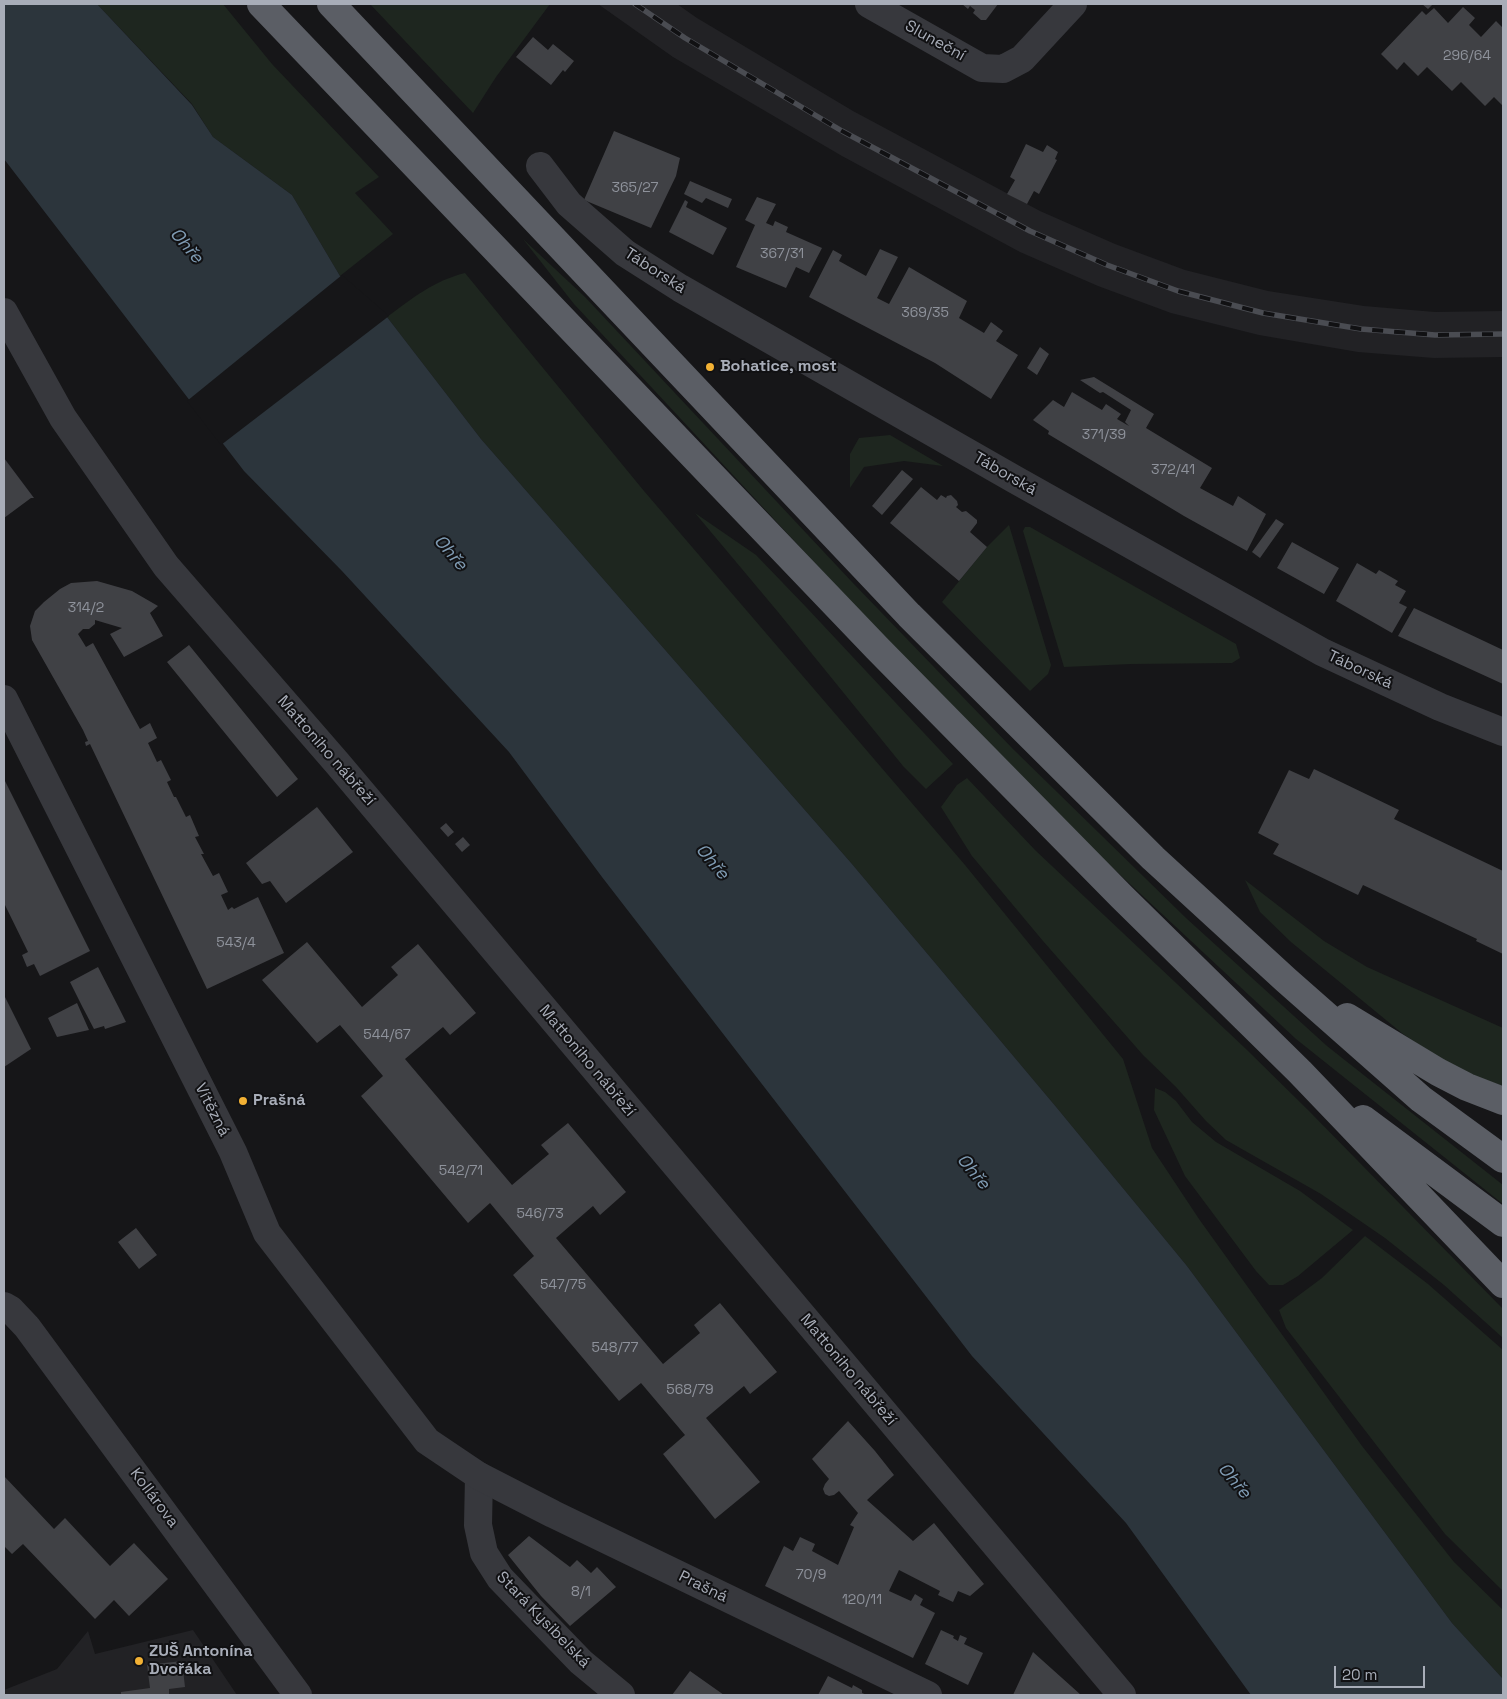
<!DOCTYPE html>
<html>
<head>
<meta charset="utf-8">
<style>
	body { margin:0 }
	#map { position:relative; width:1507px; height:1699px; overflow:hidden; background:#161618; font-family:"Space Grotesk",sans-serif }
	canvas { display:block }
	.frame { position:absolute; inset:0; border:5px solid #a8adb8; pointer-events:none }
	.scale { position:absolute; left:1334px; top:1666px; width:91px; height:22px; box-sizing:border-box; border:2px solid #a8adb8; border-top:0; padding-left:6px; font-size:15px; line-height:18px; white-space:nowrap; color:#a8adb8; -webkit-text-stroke:4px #111113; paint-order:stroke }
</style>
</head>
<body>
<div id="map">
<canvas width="1507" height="1699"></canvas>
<div class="frame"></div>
<div class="scale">20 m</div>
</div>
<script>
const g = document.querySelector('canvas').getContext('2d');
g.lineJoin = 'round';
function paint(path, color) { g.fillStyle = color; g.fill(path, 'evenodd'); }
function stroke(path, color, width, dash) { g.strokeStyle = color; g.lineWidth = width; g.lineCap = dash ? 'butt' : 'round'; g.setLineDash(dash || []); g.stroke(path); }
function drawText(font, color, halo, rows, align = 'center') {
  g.font = font + ' "Space Grotesk",sans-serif'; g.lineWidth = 4; g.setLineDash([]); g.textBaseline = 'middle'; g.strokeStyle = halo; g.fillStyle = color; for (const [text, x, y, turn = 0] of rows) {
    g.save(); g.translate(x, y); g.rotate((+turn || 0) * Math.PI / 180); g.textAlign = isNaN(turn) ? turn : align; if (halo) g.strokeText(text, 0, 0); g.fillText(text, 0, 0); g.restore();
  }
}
paint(new Path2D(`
	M 598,4 L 677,4 L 697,18 L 853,111 L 1040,211 L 1115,244 L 1185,270 L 1268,291 L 1364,306 L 1435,312 L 1503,311 L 1503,357 L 1434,358 L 1358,352 L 1259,335 L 1171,313 L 1098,286 L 1020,252 L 842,156 L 673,57 Z
	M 193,1630 L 237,1695 L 4,1695 L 4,1690 L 57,1669 L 88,1631 L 95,1654 Z`), '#222225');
paint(new Path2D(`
	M 97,4 L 223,4 L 272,64 L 379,177 L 355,193 L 393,234 L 340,276 L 292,195 L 213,137 L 192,104 Z
	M 370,4 L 550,4 L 496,77 L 473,113 Z
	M 523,239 L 585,297 L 852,582 L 1013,749 L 1186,918 L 1327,1046 L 1503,1185 L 1503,1204 L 1296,1039 L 1085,842 L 865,617 L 574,304 Z
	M 465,273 L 644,491 L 965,865 L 1123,1059 L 1152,1148 L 1199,1219 L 1362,1446 L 1454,1562 L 1503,1610 L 1503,1679 L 1452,1623 L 1187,1266 L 1057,1108 L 852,864 L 481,439 L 387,317 C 413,298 433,281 465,273 Z
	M 890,435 L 943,466 L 904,461 L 864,467 L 850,488 L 850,454 L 859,438 Z
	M 695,513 L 756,555 L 807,608 L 953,764 L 926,789 L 903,766 L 778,612 Z
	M 1009,525 L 1051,665 L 1048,674 L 1030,691 L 942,602 L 987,547 Z
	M 1025,527 L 1030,527 L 1236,644 L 1240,658 L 1232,663 L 1131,664 L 1064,667 L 1023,531 Z
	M 967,778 L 1035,850 L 1246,1049 L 1309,1111 L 1503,1309 L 1503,1338 L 1444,1285 L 1385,1238 L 1321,1194 L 1226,1140 L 1206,1121 L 1176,1087 L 1143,1055 L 1043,941 L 972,856 L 941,807 L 957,785 Z
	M 1245,880 L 1324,941 L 1367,967 L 1503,1028 L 1503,1086 L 1457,1070 L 1403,1034 L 1291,942 L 1260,912 Z
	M 1155,1088 L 1165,1092 L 1176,1101 L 1192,1122 L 1216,1142 L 1300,1191 L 1353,1230 L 1298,1276 L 1283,1285 L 1269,1285 L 1256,1271 L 1185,1176 L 1154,1110 Z
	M 1365,1236 L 1428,1284 L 1503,1350 L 1503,1591 L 1445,1534 L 1286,1328 L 1279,1310 L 1322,1278 Z`), '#1e261f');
paint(new Path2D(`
	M 4,4 L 97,4 L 192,105 L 213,137 L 292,195 L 340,276 L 387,317 L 481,439 L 852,864 L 1057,1108 L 1187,1266 L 1452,1623 L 1503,1679 L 1503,1695 L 1251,1695 L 1126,1523 L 972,1356 L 602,877 L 509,752 L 342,571 L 244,471 L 4,159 Z`), '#2c353c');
paint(new Path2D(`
	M 342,275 L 389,316 L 221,445 L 187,401 Z`), '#161618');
paint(new Path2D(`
	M 962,4 L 998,4 L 986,20 L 981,20 L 973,13 L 975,10 L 970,6 L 968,9 Z
	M 1422,4 L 1433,4 L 1428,9 Z
	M 1463,7 L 1475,18 L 1469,25 L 1481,37 L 1496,21 L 1503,28 L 1502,40 L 1503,41 L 1503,106 L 1494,97 L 1485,106 L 1461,82 L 1452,91 L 1427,67 L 1418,76 L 1404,62 L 1397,70 L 1381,54 L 1422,11 L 1426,15 L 1434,8 L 1448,23 Z
	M 533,37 L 548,50 L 553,44 L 574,61 L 565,72 L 563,70 L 551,85 L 516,57 Z
	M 614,131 L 680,158 L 676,176 L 651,228 L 584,200 Z
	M 1026,144 L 1043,152 L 1047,145 L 1058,152 L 1055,159 L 1057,160 L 1039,194 L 1034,191 L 1027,204 L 1007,194 L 1015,180 L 1010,177 Z
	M 690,181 L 732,199 L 728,208 L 706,198 L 702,203 L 684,194 Z
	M 757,197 L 776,204 L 766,223 L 773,226 L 775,221 L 788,227 L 786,232 L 822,248 L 809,273 L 796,267 L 786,288 L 736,267 L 755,225 L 745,220 Z
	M 685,200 L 688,202 L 686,207 L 727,228 L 713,255 L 669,232 Z
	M 880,249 L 898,257 L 877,298 L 889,304 L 909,267 L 967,301 L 959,318 L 984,333 L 991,322 L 1003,331 L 996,341 L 1018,355 L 991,399 L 935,363 L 809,297 L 833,250 L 842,255 L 839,261 L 866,276 Z
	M 1040,347 L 1049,354 L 1037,375 L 1027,368 Z
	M 1094,377 L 1154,414 L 1146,428 L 1212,468 L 1200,488 L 1233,506 L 1238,496 L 1266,514 L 1247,551 L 1184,516 L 1048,434 L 1049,431 L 1033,420 L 1053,400 L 1064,407 L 1072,392 L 1102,410 L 1106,404 L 1121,414 L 1117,419 L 1129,426 L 1125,422 L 1131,410 L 1103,392 L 1100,393 L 1080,380 Z
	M 4,458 L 34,498 L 31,498 L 4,518 Z
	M 902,470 L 913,479 L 882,515 L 872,506 Z
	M 921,487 L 937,500 L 941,495 L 946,498 L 947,496 L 951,495 L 957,501 L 958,505 L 956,507 L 962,512 L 966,511 L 977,520 L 977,523 L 970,532 L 987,547 L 959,581 L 890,523 Z
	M 1276,519 L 1284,524 L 1260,558 L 1252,552 Z
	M 1292,542 L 1339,568 L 1324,594 L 1277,568 Z
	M 1357,563 L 1376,574 L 1379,570 L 1398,581 L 1395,585 L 1406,591 L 1399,603 L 1407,607 L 1392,633 L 1336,601 Z
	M 97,581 L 132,591 L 158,606 L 150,613 L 163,636 L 124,657 L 110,634 L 122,628 L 95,620 L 95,624 L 89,629 L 83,629 L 78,634 L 86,647 L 93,643 L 140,729 L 150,723 L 157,738 L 148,743 L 157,762 L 161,760 L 171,780 L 167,782 L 174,797 L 176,797 L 186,817 L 190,815 L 199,836 L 195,837 L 204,854 L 201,854 L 213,876 L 219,873 L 228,892 L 221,895 L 228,910 L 232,907 L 234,909 L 258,897 L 284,953 L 207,989 L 90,744 L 86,746 L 85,742 L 88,741 L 83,730 L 32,640 L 30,626 L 35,611 L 44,602 L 60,589 L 71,583 Z
	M 1414,608 L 1503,650 L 1503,684 L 1398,636 Z
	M 189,645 L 298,779 L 277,797 L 167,662 Z
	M 1314,769 L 1399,810 L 1394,819 L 1503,871 L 1503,954 L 1476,941 L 1477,939 L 1363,885 L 1358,895 L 1273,854 L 1279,844 L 1258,833 L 1289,770 L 1309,779 Z
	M 4,779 L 90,951 L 40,976 L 34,964 L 27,967 L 22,955 L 28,952 L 4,903 Z
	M 317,807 L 353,852 L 286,903 L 270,881 L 262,884 L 246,863 Z
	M 446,823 L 454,832 L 448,837 L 440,828 Z
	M 463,837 L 470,845 L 462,852 L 455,844 Z
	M 307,942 L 362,1007 L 398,975 L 391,967 L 418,944 L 476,1013 L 450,1035 L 443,1027 L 405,1059 L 512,1185 L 549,1154 L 541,1145 L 568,1123 L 626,1192 L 600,1215 L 593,1206 L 556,1238 L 663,1364 L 700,1333 L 694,1325 L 720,1303 L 777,1372 L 750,1394 L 744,1386 L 706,1418 L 760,1482 L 715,1519 L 663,1454 L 685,1435 L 641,1383 L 619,1401 L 513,1275 L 534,1256 L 490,1203 L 468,1223 L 361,1096 L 383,1076 L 340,1025 L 317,1043 L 262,980 Z
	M 98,967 L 118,1006 L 126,1022 L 105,1029 L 104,1026 L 94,1029 L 83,1008 L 70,982 Z
	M 4,995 L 31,1049 L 4,1067 Z
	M 77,1003 L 89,1030 L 57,1037 L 48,1018 Z
	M 136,1228 L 157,1255 L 139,1269 L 118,1242 Z
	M 848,1421 L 875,1451 L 894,1475 L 867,1500 L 913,1541 L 934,1523 L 984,1584 L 970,1596 L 958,1591 L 953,1602 L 938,1595 L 940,1591 L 899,1570 L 889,1591 L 911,1601 L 915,1594 L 923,1599 L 920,1605 L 935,1613 L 913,1658 L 765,1586 L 784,1546 L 793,1551 L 800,1537 L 815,1544 L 812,1551 L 838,1565 L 854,1527 L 850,1525 L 858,1513 L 839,1491 L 834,1495 L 829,1496 L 825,1494 L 823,1489 L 825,1484 L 829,1479 L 812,1459 Z
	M 4,1476 L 54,1529 L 65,1518 L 110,1566 L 134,1543 L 168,1579 L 129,1616 L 114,1600 L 95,1619 L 23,1544 L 12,1554 L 4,1546 Z
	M 529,1536 L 570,1567 L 577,1560 L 591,1573 L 597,1567 L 616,1587 L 570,1626 L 541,1596 L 508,1555 Z
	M 941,1630 L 954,1636 L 953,1638 L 958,1641 L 960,1635 L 967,1638 L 964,1644 L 983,1653 L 968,1685 L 925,1664 Z
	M 1033,1652 L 1081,1695 L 1013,1695 Z
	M 182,1661 L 185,1687 L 169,1689 L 169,1695 L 121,1695 L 121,1692 L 150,1688 L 147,1665 Z
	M 690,1671 L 724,1695 L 672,1695 Z
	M 828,1676 L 852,1688 L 853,1685 L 862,1690 L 862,1693 L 867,1695 L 818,1695 Z`), '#404145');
stroke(new Path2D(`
	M 869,4 L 982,68 L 1003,69 L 1022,59 L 1073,4
	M 540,166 L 569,204 L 625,253 L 680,288 L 1014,479 L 1322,652 L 1440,707 L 1503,732
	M 4,1306 L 11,1310 L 27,1327 L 298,1695
	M 479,1476 L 478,1525 L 484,1553 L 500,1578 L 581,1662 L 621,1695`), '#37383d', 28);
stroke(new Path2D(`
	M 4,312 L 63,418 L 166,566 L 338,764 L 1122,1695
	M 4,699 L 233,1152 L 267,1233 L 427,1441 L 479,1476 L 553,1514 L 928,1695`), '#37383d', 28);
stroke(new Path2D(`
	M 261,4 L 877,648 L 1122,897 L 1300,1072 L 1503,1284
	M 331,4 L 909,615 L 1153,858 L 1286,980 L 1421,1099 L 1503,1159
	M 1347,1017 L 1438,1072 L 1467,1087 L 1503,1101
	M 1363,1119 L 1503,1223`), '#5b5e65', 28);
const rail = new Path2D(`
	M 635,4 L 685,38 L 842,131 L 1030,231 L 1107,265 L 1178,291 L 1263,313 L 1361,329 L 1435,335 L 1503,334`);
stroke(rail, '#4a4c52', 5.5);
stroke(rail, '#111113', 4, [11]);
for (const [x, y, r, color] of [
	[710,367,5,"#f2b134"],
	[243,1101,5,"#f2b134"],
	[139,1661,5,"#f2b134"]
]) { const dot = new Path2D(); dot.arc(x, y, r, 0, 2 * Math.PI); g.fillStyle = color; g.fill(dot); stroke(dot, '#111113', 2); }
drawText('14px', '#8e929b', null, [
	["296/64",1467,56],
	["365/27",635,188],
	["367/31",782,254],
	["369/35",925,313],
	["371/39",1104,435],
	["372/41",1173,470],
	["314/2",86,608],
	["543/4",236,943],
	["544/67",387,1035],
	["542/71",461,1171],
	["546/73",540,1214],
	["547/75",563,1285],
	["548/77",615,1348],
	["568/79",690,1390],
	["70/9",811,1575],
	["8/1",581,1592],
	["120/11",862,1600]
]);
drawText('16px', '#a8adb8', '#111113', [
	["Sluneční",935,41,29],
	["Táborská",655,271,33],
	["Táborská",1005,474,30],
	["Táborská",1360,670,25],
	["Mattoniho nábřeží",326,751,49],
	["Mattoniho nábřeží",587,1061,50],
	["Vítězná",212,1110,63],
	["Mattoniho nábřeží",848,1370,50],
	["Kollárova",154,1498,53],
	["Prašná",703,1587,26],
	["Stará Kysibelská",543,1620,46]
]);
drawText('bold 16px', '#a8adb8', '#111113', [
	["Bohatice, most",720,367],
	["Prašná",253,1101],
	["ZUŠ Antonína",149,1652],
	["Dvořáka",149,1670]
], 'left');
drawText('italic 18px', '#7f9bb3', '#111113', [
	["Ohře",186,246,49],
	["Ohře",450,553,49],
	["Ohře",712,862,50],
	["Ohře",973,1172,50],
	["Ohře",1234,1481,50]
]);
</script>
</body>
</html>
